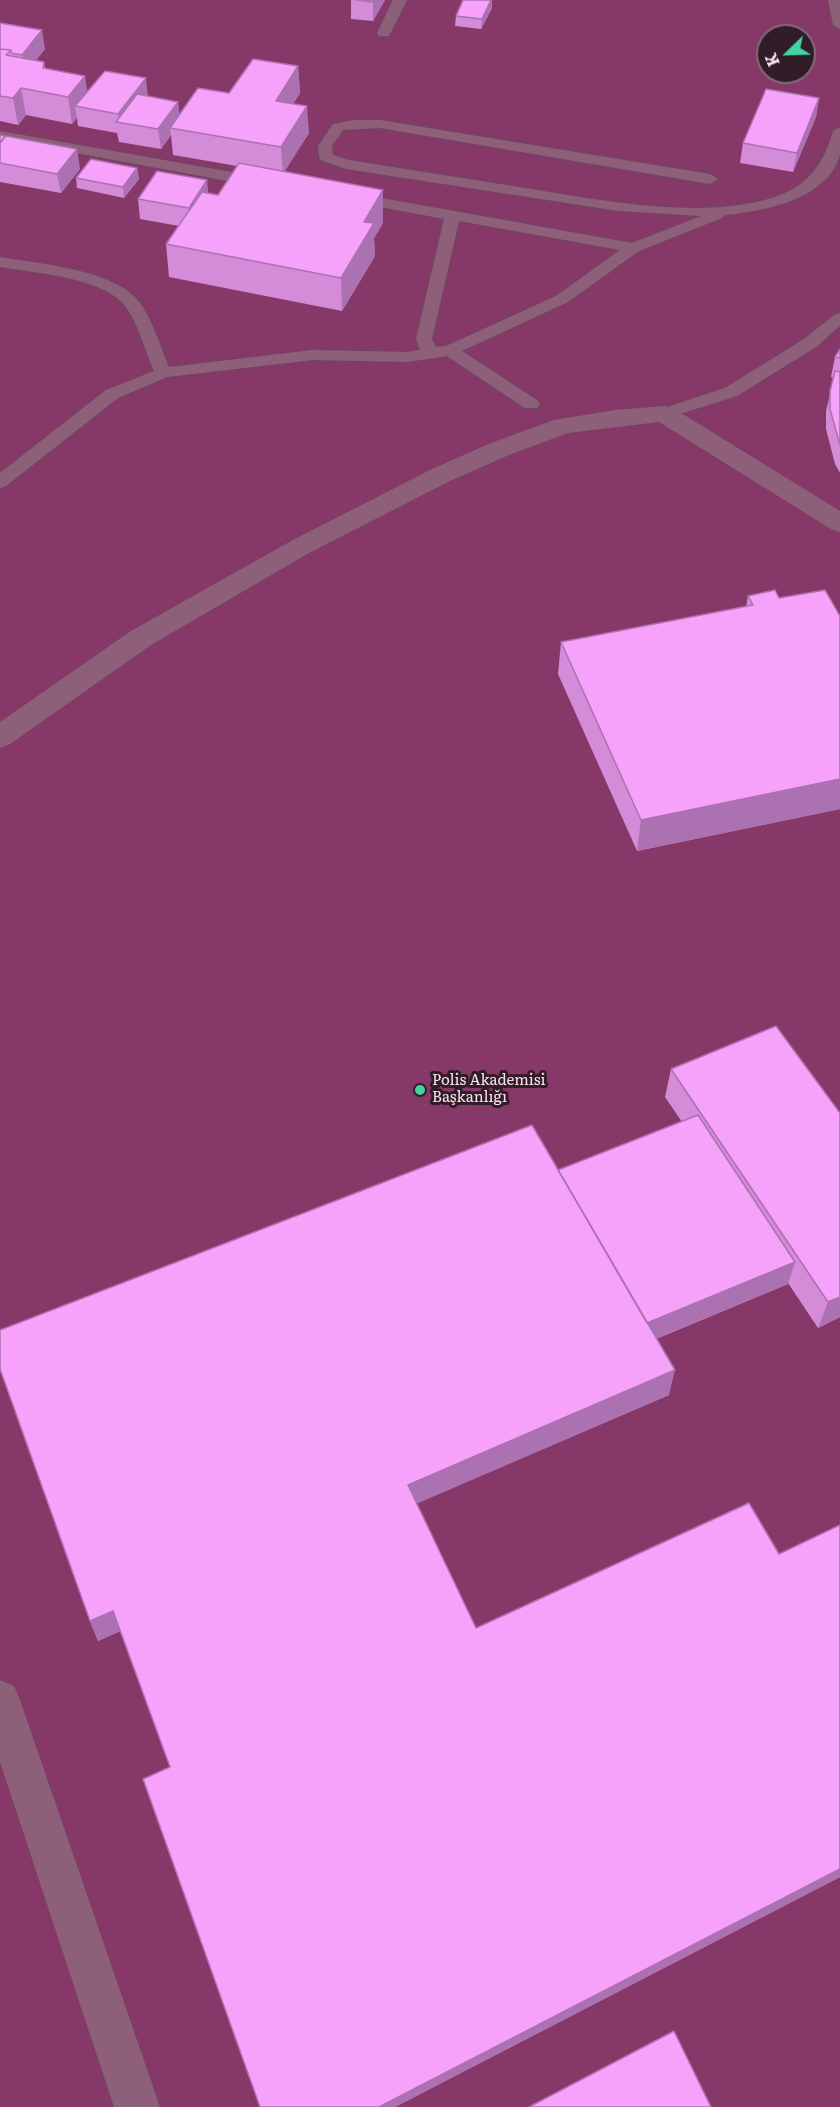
<!DOCTYPE html>
<html>
<head>
<meta charset="utf-8">
<style>
	body { margin:0 }
	#map { position:relative; width:840px; height:2107px; overflow:hidden; background:#572c46; font-family:Literata,serif }
	canvas { display:block }
	.north { position:absolute; left:756px; top:24px; width:60px; height:60px; box-sizing:border-box; background:#301d28; border:2px solid #826b78; border-radius:50%; rotate:247deg; font-size:16px; font-weight:700; line-height:24px; text-align:center; color:#fce1ef }
	.north::after { content:''; display:block; margin:auto; width:21px; height:27px; background:#43d4a0; clip-path:polygon(50% 0,100% 100%,50% 72%,0 100%) }
</style>
</head>
<body>
<div id="map">
<canvas width="840" height="2107"></canvas>
<div class="north">K</div>
</div>
<script>
const g = document.querySelector('canvas').getContext('2d');
g.lineJoin = 'round';
function paint(path, color) { g.fillStyle = color; g.fill(path, 'evenodd'); }
function stroke(path, color, width, dash) { g.strokeStyle = color; g.lineWidth = width; g.lineCap = dash ? 'butt' : 'round'; g.setLineDash(dash || []); g.stroke(path); }
function drawText(font, color, halo, rows, align = 'center') {
  g.font = font + ' Literata,serif'; g.lineWidth = 6; g.setLineDash([]); g.textBaseline = 'middle'; g.strokeStyle = halo; g.fillStyle = color; for (const [text, x, y, turn = 0] of rows) {
    g.save(); g.translate(x, y); g.rotate((+turn || 0) * Math.PI / 180); g.textAlign = isNaN(turn) ? turn : align; if (halo) g.strokeText(text, 0, 0); g.fillText(text, 0, 0); g.restore();
  }
}
paint(new Path2D(`
	M 0,0 L 840,0 L 840,2107 L 0,2107 ZM 768,36 L 804,36 L 804,72 L 768,72 Z`), '#863868');
const lane = new Path2D(`
	M 393,0 L 407,0 L 389,36 L 379,36 L 377,33 Z
	M 828,0 L 840,0 L 840,29 L 833,25 Z
	M 354,120 L 380,120 L 710,174 L 718,179 L 710,184 L 380,128 L 343,130 L 332,146 L 333,155 L 349,160 C 405,169 462,178 519,187 C 595,199 712,224 785,193 C 811,182 826,158 833,131 L 840,127 C 840,135 840,147 840,155 C 827,200 764,211 725,215 L 722,218 L 639,251 L 568,302 L 462,351 L 537,400 L 540,404 L 537,408 L 525,408 L 447,356 L 407,362 L 313,360 L 167,377 L 118,398 L 6,486 L 0,488 L 0,473 L 106,390 L 154,371 C 145,351 139,325 126,307 C 104,277 34,273 0,267 L 0,257 C 39,264 115,269 140,303 C 153,321 160,346 169,367 L 313,350 L 407,352 L 420,350 L 416,339 L 444,219 L 349,201 L 346,198 L 349,195 L 354,193 L 632,243 L 701,216 L 619,211 L 346,169 L 320,160 L 318,146 L 333,124 ZM 459,221 L 620,250 L 556,296 L 446,346 L 436,347 L 432,339 Z
	M 0,131 L 260,177 L 268,182 L 260,187 L 0,139 Z
	M 840,313 L 840,326 L 816,347 L 737,396 L 664,419 L 658,418 L 655,414 L 658,410 L 725,388 L 804,339 L 834,315 Z`);
const street = new Path2D(`
	M 664,406 L 673,408 L 840,511 L 840,532 L 831,529 L 659,422 L 568,433 L 509,455 L 450,481 L 309,553 L 151,645 L 10,744 L 0,748 L 0,722 L 131,631 L 291,541 L 432,469 L 491,443 L 554,420 L 615,410 Z
	M 0,1680 L 14,1686 L 20,1700 L 160,2107 L 114,2107 L 0,1762 Z`);
stroke(lane, '#6d495f', 2);
stroke(street, '#6d495f', 1);
paint(lane, '#8e5f79');
paint(street, '#8e5f79');
paint(new Path2D(`
	M 351,0 L 385,0 L 373,21 L 351,19 Z
	M 492,8 L 481,29 L 455,26 L 456,16 Z
	M 0,23 L 45,49 L 36,60 L 44,62 L 45,68 L 88,91 L 148,96 L 178,102 L 179,114 L 229,93 L 298,66 L 300,93 L 293,104 L 309,133 L 284,172 L 383,190 L 383,223 L 374,238 L 375,256 L 342,311 L 169,277 L 166,244 L 179,226 L 140,219 L 138,199 L 209,193 L 218,195 L 237,166 L 173,155 L 171,135 L 161,149 L 119,142 L 117,133 L 78,126 L 77,118 L 72,124 L 26,115 L 18,125 L 0,121 Z
	M 819,98 L 816,117 L 793,172 L 740,163 L 743,143 Z
	M 0,135 L 80,169 L 61,193 L 0,182 Z
	M 137,168 L 139,179 L 124,198 L 77,188 L 76,178 Z
	M 840,349 L 840,473 L 835,464 L 826,429 L 826,411 L 834,378 L 831,377 L 835,357 Z
	M 748,596 L 779,598 L 840,616 L 840,809 L 637,851 L 558,674 L 561,642 L 746,607 Z
	M 671,1069 L 840,1113 L 840,1317 L 818,1328 L 788,1283 L 788,1284 L 656,1339 L 669,1395 L 417,1503 L 476,1628 L 779,1554 L 840,1525 L 840,1877 L 395,2107 L 260,2107 L 170,1767 L 120,1631 L 98,1641 L 90,1621 L 558,1170 L 682,1122 L 665,1097 Z`), '#d48bd8');
paint(new Path2D(`
	M 374,0 L 385,0 L 373,21 L 373,2 Z
	M 491,0 L 492,0 L 492,8 L 481,29 L 482,19 Z
	M 42,30 L 45,49 L 25,74 L 22,55 Z
	M 298,66 L 300,93 L 277,128 L 276,101 Z
	M 85,76 L 89,103 L 75,106 L 77,118 L 72,124 L 68,97 Z
	M 146,78 L 148,98 L 119,122 L 118,114 Z
	M 21,88 L 26,115 L 18,125 L 13,98 Z
	M 819,98 L 816,117 L 793,172 L 797,153 Z
	M 178,102 L 180,121 L 170,128 L 171,135 L 161,149 L 158,129 Z
	M 307,106 L 309,133 L 283,174 L 281,147 Z
	M 77,149 L 80,169 L 61,193 L 57,174 Z
	M 137,168 L 139,179 L 124,198 L 123,187 Z
	M 207,180 L 209,200 L 191,228 L 189,208 Z
	M 383,190 L 383,223 L 374,238 L 375,256 L 342,311 L 341,278 L 364,222 Z
	M 840,779 L 840,809 L 637,851 L 641,820 Z
	M 795,1262 L 788,1284 L 640,1345 L 645,1324 Z
	M 840,1297 L 840,1317 L 818,1328 L 828,1302 Z
	M 675,1370 L 669,1395 L 409,1507 L 408,1485 Z
	M 113,1611 L 121,1631 L 98,1641 L 90,1621 Z
	M 840,1869 L 840,1877 L 395,2107 L 379,2107 Z`), '#ac71b0');
const building = new Path2D(`
	M 356,0 L 374,0 L 373,2 Z
	M 463,0 L 491,0 L 482,19 L 456,16 Z
	M 0,23 L 42,30 L 22,55 L 11,53 L 11,50 L 0,49 Z
	M 0,49 L 11,50 L 6,55 L 44,62 L 43,68 L 85,76 L 68,97 L 21,88 L 13,98 L 0,96 Z
	M 253,59 L 298,66 L 276,101 L 307,106 L 281,147 L 170,128 L 198,88 L 229,93 Z
	M 105,71 L 146,78 L 118,114 L 75,106 Z
	M 766,89 L 819,98 L 797,153 L 743,143 Z
	M 137,94 L 178,102 L 158,129 L 116,122 Z
	M 0,135 L 5,136 L 0,143 Z
	M 6,136 L 77,149 L 57,174 L 0,163 L 0,143 Z
	M 91,159 L 137,168 L 123,187 L 76,178 Z
	M 239,163 L 383,190 L 364,222 L 374,223 L 341,278 L 166,244 L 202,192 L 218,195 Z
	M 157,171 L 207,180 L 189,208 L 138,199 Z
	M 840,349 L 840,358 L 835,357 Z
	M 835,371 L 840,372 L 840,445 L 830,409 L 830,391 Z
	M 775,590 L 779,598 L 825,590 L 840,616 L 840,779 L 641,820 L 561,642 L 753,605 L 748,596 Z
	M 776,1026 L 840,1113 L 840,1297 L 828,1302 L 671,1069 Z
	M 698,1115 L 795,1262 L 647,1323 L 558,1170 Z
	M 532,1125 L 675,1370 L 408,1485 L 476,1628 L 749,1503 L 779,1554 L 840,1525 L 840,1869 L 379,2107 L 260,2107 L 143,1779 L 170,1767 L 113,1611 L 90,1621 L 0,1369 L 0,1330 Z
	M 674,2031 L 711,2107 L 529,2107 Z`);
paint(building, '#f6a2fb');
stroke(building, '#ac71b0', 1.5);
for (const [x, y, r, color] of [
	[420,1090,6,"#43d4a0"]
]) { const dot = new Path2D(); dot.arc(x, y, r, 0, 2 * Math.PI); g.fillStyle = color; g.fill(dot); stroke(dot, '#301d28', 2); }
drawText('15px', '#fce1ef', '#301d28', [
	["Polis Akademisi",432,1081],
	["Başkanlığı",432,1098]
], 'left');
</script>
</body>
</html>
